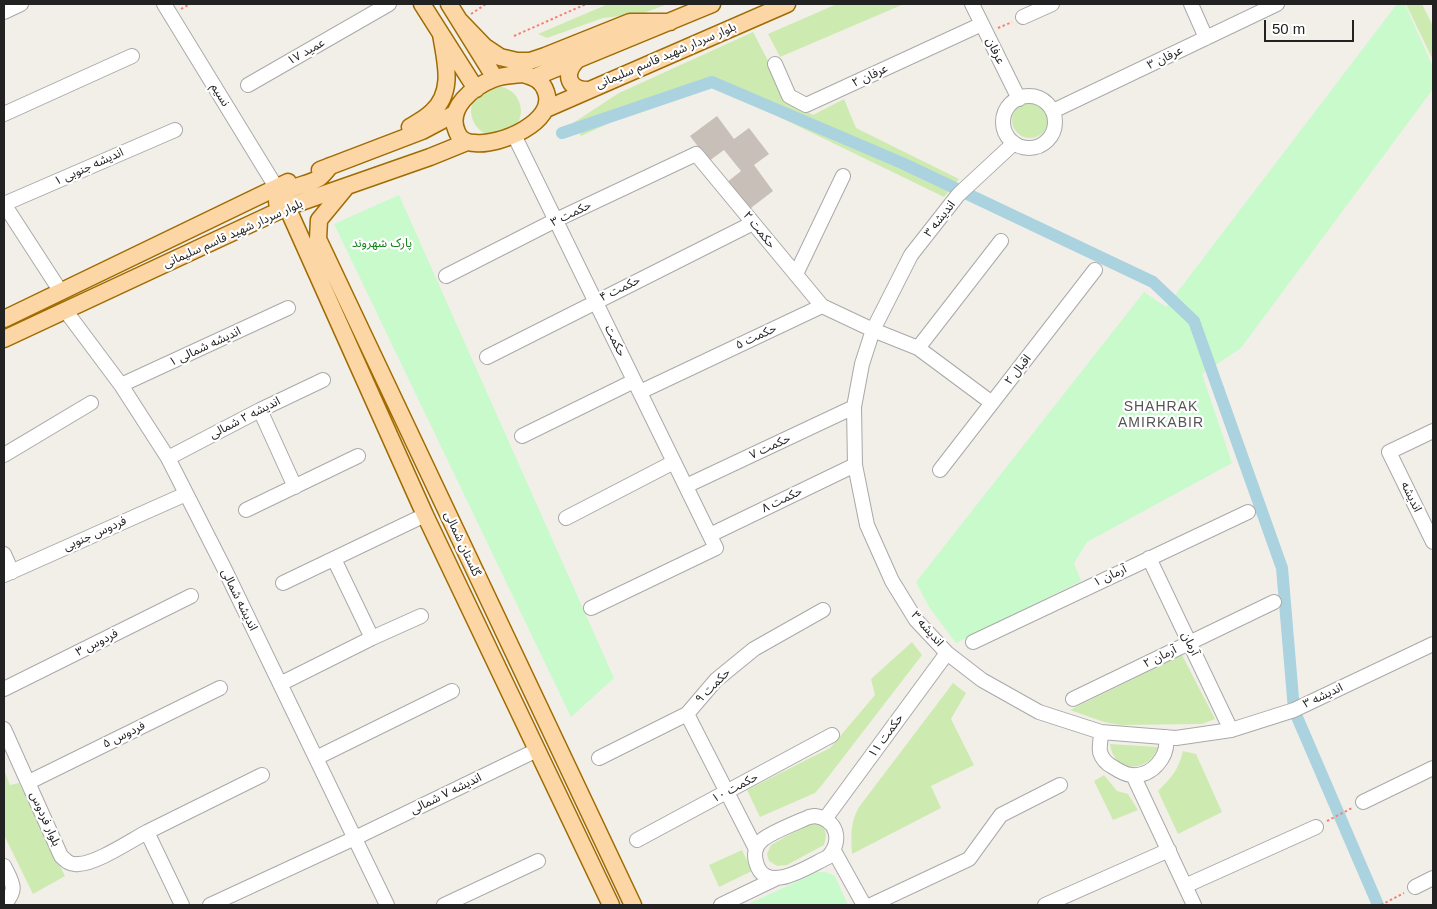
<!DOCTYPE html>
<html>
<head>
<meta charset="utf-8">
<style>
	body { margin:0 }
	#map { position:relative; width:1437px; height:909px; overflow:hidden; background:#f2efe9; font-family:Arial,sans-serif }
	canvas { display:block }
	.frame { position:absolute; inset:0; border:5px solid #222; pointer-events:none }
	.scale { position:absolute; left:1264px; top:20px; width:90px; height:22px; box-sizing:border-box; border:2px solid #222; border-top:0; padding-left:6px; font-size:15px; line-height:18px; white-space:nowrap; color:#222; -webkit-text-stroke:4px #fff; paint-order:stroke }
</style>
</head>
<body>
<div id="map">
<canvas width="1437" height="909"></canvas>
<div class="frame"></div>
<div class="scale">50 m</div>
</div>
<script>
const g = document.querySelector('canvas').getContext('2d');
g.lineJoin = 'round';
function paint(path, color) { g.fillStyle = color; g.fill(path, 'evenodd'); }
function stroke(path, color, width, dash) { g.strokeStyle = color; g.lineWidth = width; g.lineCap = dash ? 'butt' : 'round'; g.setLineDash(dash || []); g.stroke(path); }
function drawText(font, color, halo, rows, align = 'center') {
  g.font = font + ' Arial,"Noto Sans Arabic",sans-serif'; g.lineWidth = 4.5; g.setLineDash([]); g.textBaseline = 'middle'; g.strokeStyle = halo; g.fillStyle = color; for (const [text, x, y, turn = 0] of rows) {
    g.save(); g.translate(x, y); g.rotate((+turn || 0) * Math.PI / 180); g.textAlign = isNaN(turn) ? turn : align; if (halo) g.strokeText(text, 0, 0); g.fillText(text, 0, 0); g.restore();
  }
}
paint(new Path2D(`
	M 608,4 L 668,4 L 641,14 L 603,18 L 547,38 L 538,34 Z
	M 837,4 L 904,4 L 780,57 L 768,34 Z
	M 1406,4 L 1422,4 L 1433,26 L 1433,60 Z
	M 753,32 L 790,103 L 813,115 L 844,99 L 856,128 L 959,179 L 944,197 L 703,80 L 581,136 L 573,123 L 619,93 Z
	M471 111a25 25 0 1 1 50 0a25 25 0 1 1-50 0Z
	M1012 120a18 18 0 1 1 36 0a18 18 0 1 1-36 0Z
	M 912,642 L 922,655 L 822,785 L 815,793 L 760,817 L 747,790 L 830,748 L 875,695 L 871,679 Z
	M 1182,655 L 1215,719 L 1202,724 L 1120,725 L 1104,722 L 1070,710 Z
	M 953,683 L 966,693 L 951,719 L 974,765 L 931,786 L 941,808 L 852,854 C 851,835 850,823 859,807 Z
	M 1110,744 L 1158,747 C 1149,774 1113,773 1110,744 Z
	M 1183,751 L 1196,754 L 1222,812 L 1178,834 L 1158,791 C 1171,778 1179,769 1183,751 Z
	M 4,770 L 10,785 L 19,783 L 65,876 L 33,894 L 4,835 Z
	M 1104,775 L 1117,791 L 1128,794 L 1138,810 L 1113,820 L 1094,781 Z
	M 812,822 C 826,824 828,833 824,845 L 787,865 L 777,866 L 769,861 L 767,854 L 771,845 Z
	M 742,850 L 752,871 L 719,887 L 709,865 Z`), '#cdebb0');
paint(new Path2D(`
	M 1397,4 L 1405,4 L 1433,67 L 1433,89 L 1241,348 L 1202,374 L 1232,463 L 1087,542 L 1074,563 L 1081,581 L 956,643 L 929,607 L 916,582 L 1144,292 L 1166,307 Z
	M 399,195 L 614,678 L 571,717 L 334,224 Z
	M 818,872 L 826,872 L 835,876 L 848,905 L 746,905 Z`), '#c8facc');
stroke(new Path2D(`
	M 562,133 L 712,82 L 902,163 L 1153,282 L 1194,321 L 1282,568 L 1294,710 L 1378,905`), '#aad3df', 12);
paint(new Path2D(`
	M 717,116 L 734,139 L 749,128 L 769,154 L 754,165 L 773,191 L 747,211 L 726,183 L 741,171 L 724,150 L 709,161 L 690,136 Z`), '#c7bfb8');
const minor = new Path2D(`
	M 164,4 L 276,187
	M 972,4 L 1019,99
	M 1191,4 L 1206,38
	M 4,12 L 21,4
	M 1023,17 L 1052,4
	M 775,64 L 789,96 L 806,105 L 982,24
	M 248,85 L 389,4
	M1003 122a26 26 0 1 1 52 0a26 26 0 1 1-52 0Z
	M 1053,111 L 1277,4
	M 4,114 L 132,56
	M 514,135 L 716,548 L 591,608
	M 1014,143 L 958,195 L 911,255 L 873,330 L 862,364 L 854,407 L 855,465 L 867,525 L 892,581 L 916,620 L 947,653 L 982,680 L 1039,712 L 1101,732 L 1176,738 L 1231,730 L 1294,710 L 1433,644
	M 4,204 L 175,130
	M 4,204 L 61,292
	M 796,274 L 843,176
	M 446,276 L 556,220 L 696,154 L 822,306
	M 65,310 L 121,385 L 168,458 L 225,570 L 387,905
	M 918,348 L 1001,241
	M 487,357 L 753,223
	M 121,385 L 288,308
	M 640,392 L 822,306 L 873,330 L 918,348 L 992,403
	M 260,410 L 295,487
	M 1433,431 L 1389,452 L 1433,542
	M 522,436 L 634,381
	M 4,455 L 91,403
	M 168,458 L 260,410 L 323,380
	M 940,470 L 1095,270
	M 686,486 L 854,407
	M 246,510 L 358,456
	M 566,518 L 674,462
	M 710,535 L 855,465
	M 4,554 L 12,572
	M 1149,558 L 1231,730
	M 334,559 L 372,638
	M 4,575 L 186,494
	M 283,583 L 425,515
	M 973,642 L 1248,512
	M 280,684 L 372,638 L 421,616
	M 4,689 L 191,596
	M 1073,699 L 1274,602
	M 687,714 L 756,849
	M 4,729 L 61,856 C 66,861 70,865 78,864 C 96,864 130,841 147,832 L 182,905
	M 1101,732 C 1101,738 1099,747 1100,752 C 1102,759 1107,764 1113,767 C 1119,771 1124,774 1131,775 C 1152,777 1169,757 1166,737
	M 316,758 L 452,691
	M 599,758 L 687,714 L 716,680 L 754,649 L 823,610
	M 1133,775 L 1194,905
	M 29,782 L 220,688
	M 1363,802 L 1433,768
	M 815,816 C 837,819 843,841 828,857 C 810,865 765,897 756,862 C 754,855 755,846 761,841 C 769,833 798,822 809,817 Z
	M 825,819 L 947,653
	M 147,832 L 262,775
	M 637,840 L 832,735
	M 834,851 L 864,905
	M 4,866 C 13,884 18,889 4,905
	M 1185,886 L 1316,827
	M 1415,887 L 1433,878
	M 210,905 L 355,838 L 537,750
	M 444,905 L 538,861
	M 721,905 L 775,879
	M 871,905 L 969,859 L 1001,815 L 1060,785
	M 1045,905 L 1169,850`);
const major = new Path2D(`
	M 422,4 L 476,89
	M 449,4 L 495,78
	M 460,21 L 485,47 L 500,57 L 517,61 L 530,61 L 545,56 L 630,22 L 670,22
	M 576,61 C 563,75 569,90 588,90
	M 523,74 C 534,77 542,80 546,92 C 557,122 499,146 475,143 C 468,143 460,140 457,132 C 446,108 473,87 493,79 C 503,75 513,75 523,74 Z
	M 535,77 L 712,4
	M 546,109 L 787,4
	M 410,127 C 417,123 426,118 432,112 C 455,91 445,60 441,34
	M 330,166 C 327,170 323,175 319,178 C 309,186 271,188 278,206 L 287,207 L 425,515 L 611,905
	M 320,170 L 422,131 L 454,114
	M 347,186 L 319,220 L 318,239 L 633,905
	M 4,319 L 288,182
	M 4,339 L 287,207 L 430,157 L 467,142`);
stroke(minor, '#a9a9a9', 16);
stroke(major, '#a06b00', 19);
stroke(new Path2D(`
	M 181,9 L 190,4
	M 471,14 L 486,4
	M 998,28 L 1012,22
	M 514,36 L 586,4
	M 1327,821 L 1352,808
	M 1381,905 L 1404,893`), '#fa8072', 2, [2.5, 2.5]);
stroke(minor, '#fff', 14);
stroke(major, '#fcd6a4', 16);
drawText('12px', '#222', '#fff', [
	["عرفان",995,51,64],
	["عمید ۱۷",306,52,-30],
	["بلوار سردار شهید قاسم سلیمانی",666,56,-23],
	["عرفان ۳",1165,58,-26],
	["عرفان ۲",870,76,-25],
	["نسیم",220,95,59],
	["اندیشه جنوبی ۱",89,167,-24],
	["حکمت ۳",571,214,-26],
	["اندیشه ۳",940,219,-52],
	["حکمت ۲",759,230,51],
	["بلوار سردار شهید قاسم سلیمانی",233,234,-24],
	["حکمت ۴",620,289,-26],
	["حکمت ۵",756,337,-25],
	["حکمت",615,341,64],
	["اندیشه شمالی ۱",205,347,-25],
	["اقبال ۲",1018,370,-52],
	["اندیشه ۲ شمالی",245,418,-27],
	["حکمت ۷",770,447,-25],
	["اندیشه",1411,497,64],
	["حکمت ۸",782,500,-26],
	["فردوس جنوبی",95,534,-24],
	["گلستان شمالی",462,544,65],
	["آرمان ۱",1110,576,-25],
	["اندیشه شمالی",239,600,64],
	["اندیشه ۳",927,629,49],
	["فردوس ۳",97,643,-27],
	["آرمان",1190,644,64],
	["آرمان ۲",1160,657,-26],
	["حکمت ۹",713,686,-45],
	["اندیشه ۳",1323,696,-25],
	["فردوس ۵",124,735,-26],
	["حکمت ۱۱",886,736,-54],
	["حکمت ۱۰",735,788,-28],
	["اندیشه ۷ شمالی",446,794,-26],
	["بلوار فردوس",45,819,66]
]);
drawText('12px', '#0c8416', '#fff', [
	["پارک شهروند",382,244]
]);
g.letterSpacing = '1px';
drawText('14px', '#555', '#fff', [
	["SHAHRAK",1161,407],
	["AMIRKABIR",1161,423]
]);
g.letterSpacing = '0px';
</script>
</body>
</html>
